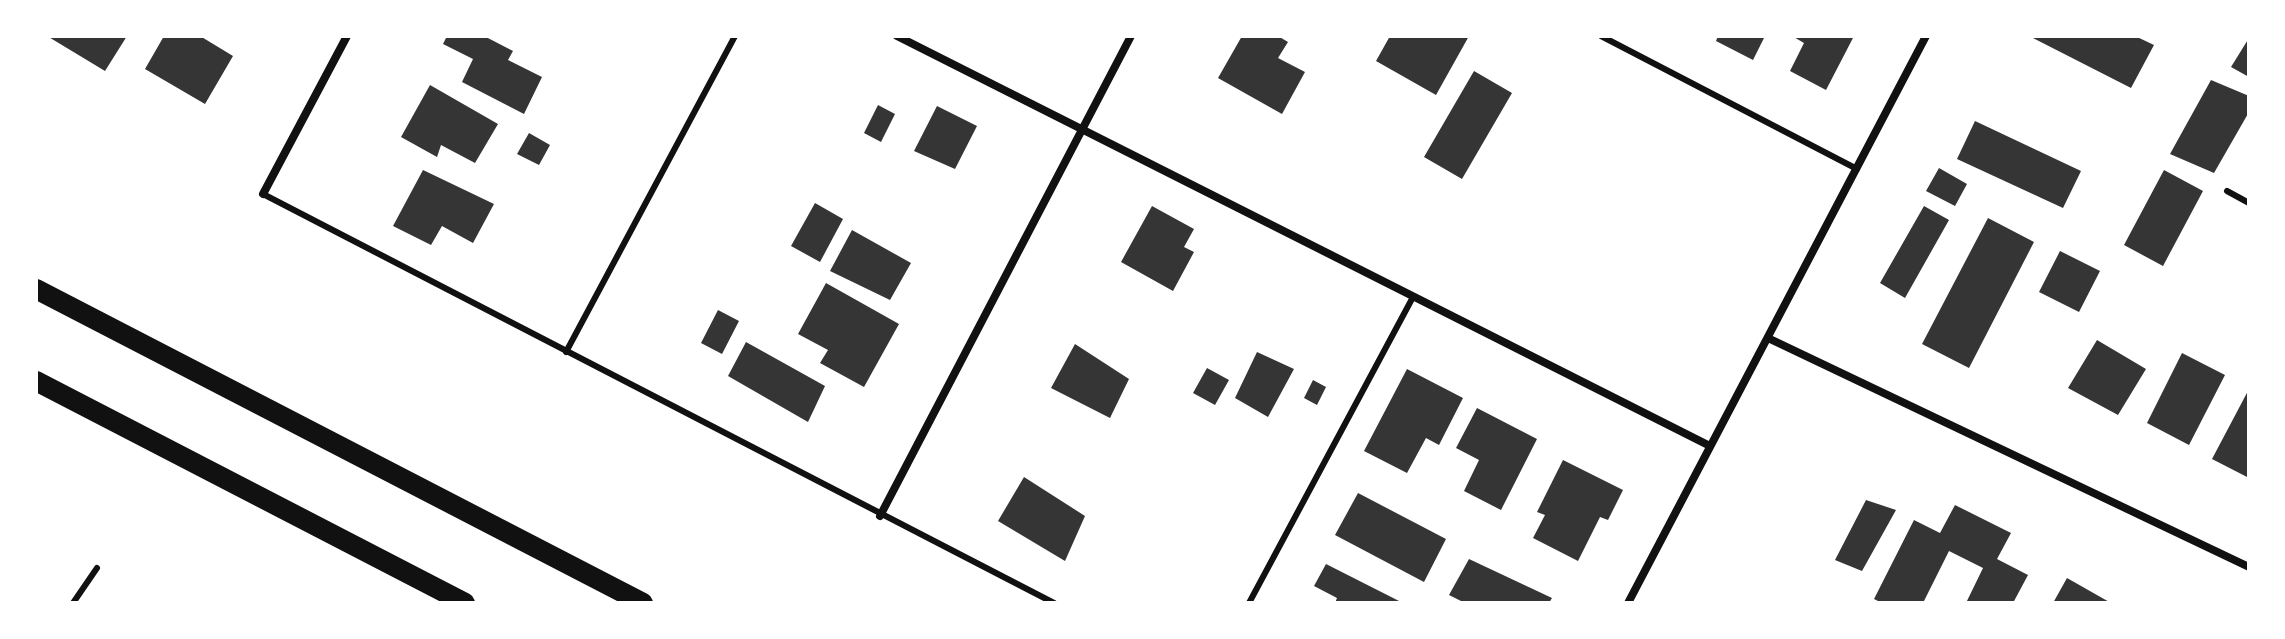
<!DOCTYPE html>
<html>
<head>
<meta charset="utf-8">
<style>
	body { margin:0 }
	#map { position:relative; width:2285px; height:639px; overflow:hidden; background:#fff; font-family:"Fira Sans Condensed",sans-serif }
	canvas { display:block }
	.frame { position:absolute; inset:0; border:38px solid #fff; pointer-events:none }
</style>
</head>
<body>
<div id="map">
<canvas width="2285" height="639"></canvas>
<div class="frame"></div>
</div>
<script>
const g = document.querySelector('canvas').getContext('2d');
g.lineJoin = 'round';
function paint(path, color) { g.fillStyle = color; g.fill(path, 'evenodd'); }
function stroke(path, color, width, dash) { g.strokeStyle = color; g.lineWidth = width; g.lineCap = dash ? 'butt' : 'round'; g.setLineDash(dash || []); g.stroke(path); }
paint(new Path2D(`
	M 47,36 L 127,36 L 105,71 Z
	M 164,36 L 200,36 L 233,56 L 205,104 L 145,69 Z
	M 447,36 L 484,36 L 513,51 L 508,60 L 542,77 L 524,114 L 462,82 L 473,59 L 443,44 Z
	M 1242,36 L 1278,36 L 1288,42 L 1278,58 L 1305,72 L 1282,114 L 1218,78 Z
	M 1390,36 L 1469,36 L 1436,95 L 1376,61 Z
	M 1718,36 L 1765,36 L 1753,60 L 1716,41 Z
	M 1792,36 L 1854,36 L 1826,90 L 1790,71 L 1804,43 Z
	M 2029,36 L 2135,36 L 2154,45 L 2131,88 Z
	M 2249,38 L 2249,77 L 2231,67 Z
	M 1474,71 L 1512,93 L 1462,179 L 1424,157 Z
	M 2211,80 L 2249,96 L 2249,112 L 2214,173 L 2170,154 Z
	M 430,85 L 498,124 L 475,163 L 441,145 L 437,157 L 401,137 Z
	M 878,105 L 895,114 L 881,142 L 864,133 Z
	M 937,106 L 977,126 L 955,169 L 914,151 Z
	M 1975,121 L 2081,171 L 2063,208 L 1957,159 Z
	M 529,133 L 550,145 L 539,165 L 517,154 Z
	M 1939,168 L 1967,184 L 1955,206 L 1926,191 Z
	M 423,170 L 494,204 L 473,243 L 442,226 L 431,245 L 393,226 Z
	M 2164,170 L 2203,191 L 2163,266 L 2124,245 Z
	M 815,203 L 843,219 L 820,262 L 791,246 Z
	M 1152,206 L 1194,229 L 1184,247 L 1194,252 L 1173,291 L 1121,262 Z
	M 1924,206 L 1949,220 L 1905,298 L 1880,283 Z
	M 1988,218 L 2034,242 L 1969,368 L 1922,344 Z
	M 852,230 L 911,263 L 890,300 L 830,271 Z
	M 2060,251 L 2100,271 L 2079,312 L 2039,292 Z
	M 826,283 L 899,324 L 864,387 L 820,363 L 828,350 L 798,334 Z
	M 718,310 L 739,321 L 722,354 L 701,343 Z
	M 2097,340 L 2146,369 L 2118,415 L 2068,388 Z
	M 746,342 L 825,386 L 808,422 L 728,376 Z
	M 1075,344 L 1129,379 L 1110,418 L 1051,388 Z
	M 1257,352 L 1294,369 L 1268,417 L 1235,398 Z
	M 2182,353 L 2225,375 L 2189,445 L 2147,423 Z
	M 1207,368 L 1229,380 L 1215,405 L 1193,393 Z
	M 1407,369 L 1463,398 L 1439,445 L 1426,438 L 1407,473 L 1364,451 Z
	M 1313,380 L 1326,387 L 1317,405 L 1304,398 Z
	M 2249,389 L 2249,478 L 2212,459 Z
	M 1477,408 L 1537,439 L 1501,510 L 1464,491 L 1479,460 L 1456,448 Z
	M 1563,460 L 1623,490 L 1608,520 L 1600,517 L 1578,561 L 1533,538 L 1545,515 L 1537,512 Z
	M 1024,477 L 1085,516 L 1065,561 L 998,521 Z
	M 1358,493 L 1446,539 L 1424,582 L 1335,535 Z
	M 1866,500 L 1896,510 L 1862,571 L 1835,560 Z
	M 1955,505 L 2011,533 L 1997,559 L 2028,575 L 2013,603 L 1966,603 L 1983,568 L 1949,551 L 1923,603 L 1882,603 L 1874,599 L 1914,520 L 1940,533 Z
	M 1469,559 L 1552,598 L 1549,603 L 1465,603 L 1449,595 Z
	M 1326,564 L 1403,603 L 1335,603 L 1337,598 L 1314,586 Z
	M 2067,578 L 2111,603 L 2053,603 Z`), '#353535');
stroke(new Path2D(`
	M 1601,36 L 1857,169
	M 2227,191 L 2249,203
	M 263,194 L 1054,603
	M 566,352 L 735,36
	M 73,603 L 97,568
	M 1249,603 L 1413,297`), '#111', 6);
stroke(new Path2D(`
	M 897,36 L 1708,445
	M 263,194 L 347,36
	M 1770,339 L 2249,567
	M 880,516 L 1131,36
	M 1628,603 L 1926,36`), '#111', 8);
stroke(new Path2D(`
	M 36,289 L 643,603
	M 36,381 L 465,603`), '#111', 20);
</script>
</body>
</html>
